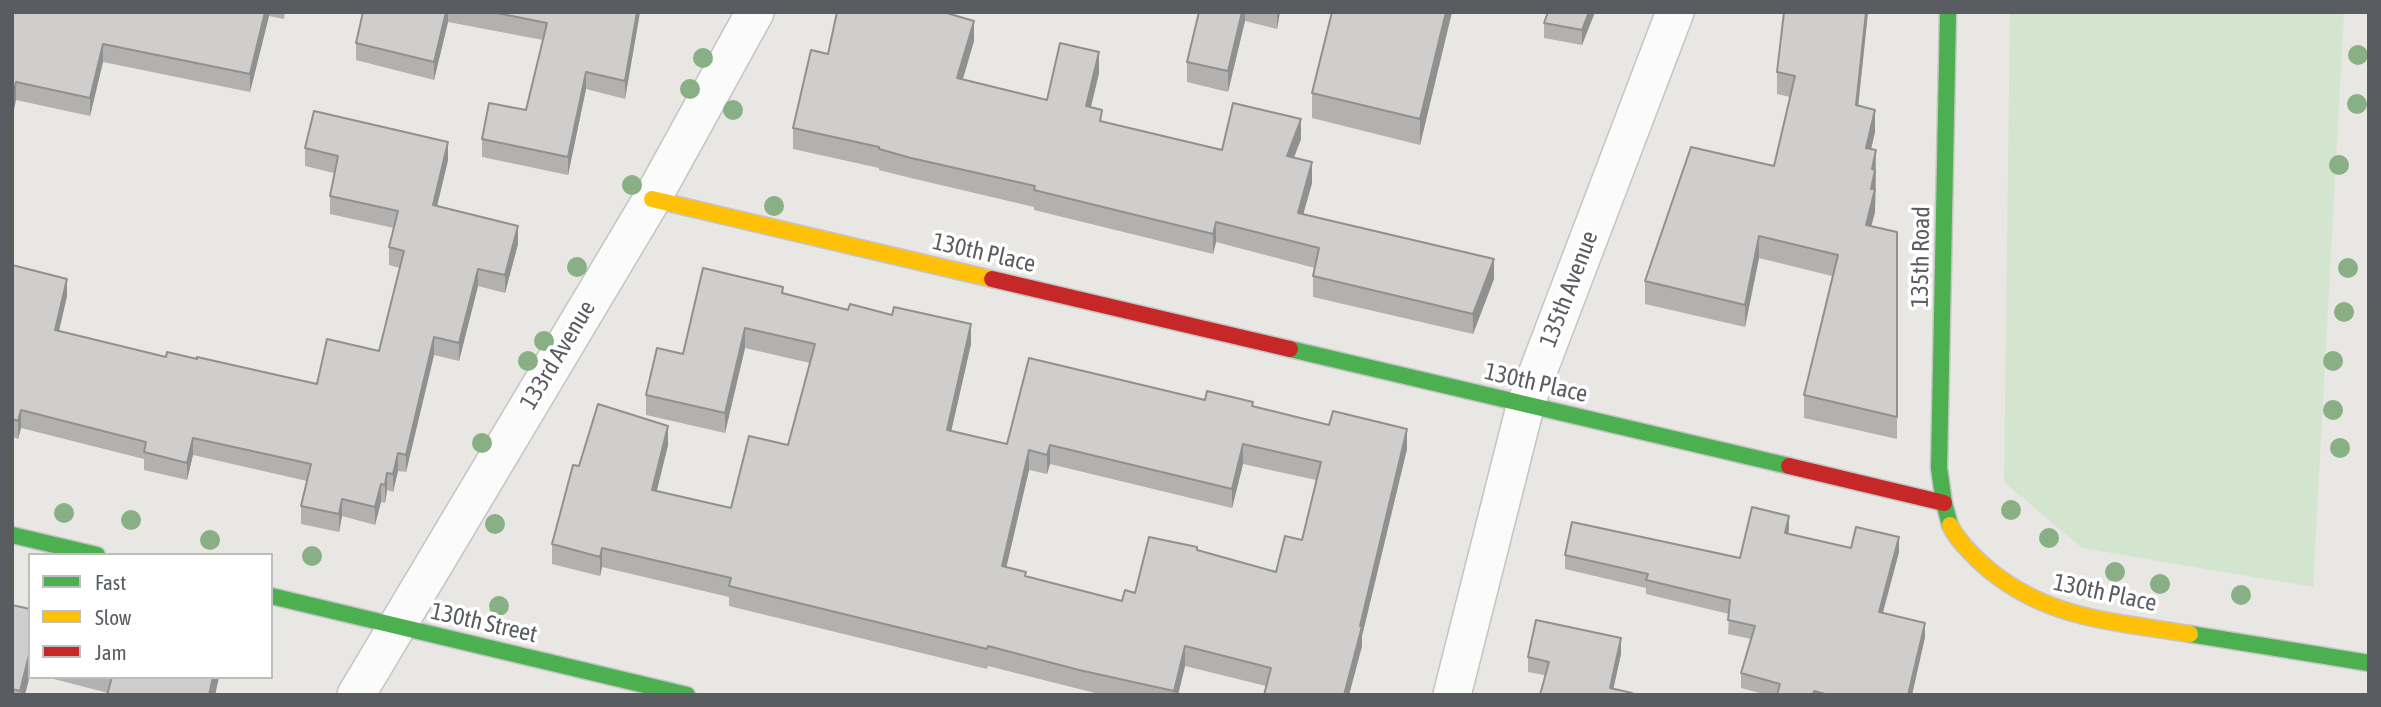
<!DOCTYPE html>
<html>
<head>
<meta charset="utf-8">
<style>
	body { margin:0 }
	#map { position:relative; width:2381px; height:707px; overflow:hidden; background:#e9e7e4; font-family:"Asap Condensed",sans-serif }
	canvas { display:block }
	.frame { position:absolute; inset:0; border:14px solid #595d61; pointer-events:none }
	.legend { position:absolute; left:28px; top:553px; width:245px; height:126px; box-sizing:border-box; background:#fff; border:2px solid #bdbec0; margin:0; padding:9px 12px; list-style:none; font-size:21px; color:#595d61 }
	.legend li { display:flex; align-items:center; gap:14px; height:35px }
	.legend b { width:35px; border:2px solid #bdbec0 }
</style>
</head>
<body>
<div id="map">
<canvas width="2381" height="707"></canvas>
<div class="frame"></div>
<ul class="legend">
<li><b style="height:9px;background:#4caf50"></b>Fast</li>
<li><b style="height:9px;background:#ffc107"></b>Slow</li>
<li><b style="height:9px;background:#c62828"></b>Jam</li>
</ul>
</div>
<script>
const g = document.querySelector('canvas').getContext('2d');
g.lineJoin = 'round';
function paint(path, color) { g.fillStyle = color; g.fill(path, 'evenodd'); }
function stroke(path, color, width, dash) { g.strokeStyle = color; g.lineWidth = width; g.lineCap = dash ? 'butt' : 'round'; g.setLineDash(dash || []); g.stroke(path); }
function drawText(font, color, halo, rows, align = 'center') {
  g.font = font + ' "Asap Condensed",sans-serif'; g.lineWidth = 7; g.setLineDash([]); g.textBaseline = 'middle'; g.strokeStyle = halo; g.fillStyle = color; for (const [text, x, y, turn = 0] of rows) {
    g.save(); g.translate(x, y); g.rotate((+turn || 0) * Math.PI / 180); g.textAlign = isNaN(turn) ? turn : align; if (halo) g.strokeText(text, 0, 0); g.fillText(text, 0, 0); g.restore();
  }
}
paint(new Path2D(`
	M 2010,12 L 2344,12 L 2313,587 L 2082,548 L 2004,482 Z`), '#d3e5cf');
const street = new Path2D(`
	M 356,695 L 652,199 L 755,12
	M 1452,695 L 1526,403 L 1675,12`);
const fast = new Path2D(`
	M 1948,12 L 1939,468 L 1944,503 L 1950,525
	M 1290,349 L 1789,466
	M 12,535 L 97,555
	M 271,596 L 687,695
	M 2190,634 L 2369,663`);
const slow = new Path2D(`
	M 652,199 L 992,279
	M 1950,525 C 1957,540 1969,551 1980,562 C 2042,619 2111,621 2190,634`);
const jam = new Path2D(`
	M 992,279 L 1290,349
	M 1789,466 L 1944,503`);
stroke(street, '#c4c4c5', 40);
stroke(fast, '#c5c5c6', 19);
stroke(slow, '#c5c5c6', 19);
stroke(jam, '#c5c5c6', 19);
stroke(street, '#fcfbfb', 37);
stroke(fast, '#4caf50', 16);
stroke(slow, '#ffc107', 16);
stroke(jam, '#c62828', 16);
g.fillStyle = '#89af85';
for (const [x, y] of [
	[2358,55],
	[703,58],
	[690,89],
	[2357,104],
	[733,110],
	[2339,165],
	[632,185],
	[774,206],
	[577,267],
	[2348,268],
	[2344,312],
	[544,341],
	[528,361],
	[2333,361],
	[2333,410],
	[482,443],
	[2340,448],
	[2011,510],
	[64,513],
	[131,520],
	[495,524],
	[2049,538],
	[210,540],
	[312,556],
	[2115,572],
	[2160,584],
	[2241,595],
	[499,606]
]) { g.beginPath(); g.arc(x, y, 10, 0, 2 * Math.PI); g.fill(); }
paint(new Path2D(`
	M 12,12 L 285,12 L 284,19 L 269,16 L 250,92 L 103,62 L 90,116 L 16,100 Z
	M 363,12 L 640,12 L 625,99 L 586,89 L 568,175 L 482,157 L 482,139 L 526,110 L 543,40 L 448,22 L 434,80 L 356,60 L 356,43 Z
	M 1199,12 L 1280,12 L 1277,29 L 1245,21 L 1228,92 L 1187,82 L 1187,62 Z
	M 1452,12 L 1420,145 L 1312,118 L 1312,93 Z
	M 1548,12 L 1595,12 L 1582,45 L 1544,38 L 1544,23 Z
	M 1784,12 L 1868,12 L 1858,106 L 1875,132 L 1871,149 L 1876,173 L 1875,212 L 1871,226 L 1897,232 L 1897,439 L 1804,418 L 1804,395 L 1832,276 L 1759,258 L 1745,327 L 1645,304 L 1645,281 L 1774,166 L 1790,97 L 1777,94 L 1777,72 Z
	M 974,41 L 963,79 L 1047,100 L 1099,73 L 1091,107 L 1102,122 L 1222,150 L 1301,139 L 1294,157 L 1312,183 L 1303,214 L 1494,279 L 1473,334 L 1313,297 L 1313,276 L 1315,268 L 1216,242 L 1213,254 L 1034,210 L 1034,207 L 911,178 L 879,170 L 879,168 L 793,149 L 793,128 L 828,54 Z
	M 305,148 L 448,160 L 437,206 L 518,244 L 505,293 L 478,286 L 459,361 L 434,355 L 406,472 L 398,471 L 393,492 L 387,490 L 385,503 L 381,502 L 375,525 L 342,516 L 339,532 L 301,524 L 301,506 L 307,481 L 193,455 L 187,480 L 144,470 L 144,459 L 21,428 L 18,439 L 12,437 L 12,265 L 67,296 L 59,331 L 166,357 L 197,359 L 317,384 L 379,351 L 400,268 L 389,265 L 389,247 L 394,228 L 330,214 L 330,196 L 334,173 L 305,166 Z
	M 783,293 L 971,344 L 951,431 L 1007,444 L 1205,400 L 1253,407 L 1407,449 L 1362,636 L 1362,646 L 1349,695 L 1264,695 L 1266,686 L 1185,666 L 1178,695 L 1103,695 L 988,666 L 987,669 L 729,606 L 729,597 L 602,567 L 600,576 L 552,564 L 552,544 L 579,466 L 668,445 L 657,491 L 731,508 L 788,445 L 810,363 L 745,348 L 725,433 L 646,415 L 646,395 L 683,354 ZM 1050,464 L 1232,508 L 1243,464 L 1316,480 L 1302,540 L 1276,572 L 1135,593 L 1122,601 L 1026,577 L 1006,567 L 1029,470 L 1047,474 Z
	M 1789,530 L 1788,534 L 1851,548 L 1899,552 L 1883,613 L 1925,637 L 1912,695 L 1767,695 L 1741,688 L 1741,673 L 1751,639 L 1728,634 L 1729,614 L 1646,594 L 1646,588 L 1565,569 L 1565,555 L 1740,558 Z
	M 12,605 L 25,695 L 12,695 Z
	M 1621,654 L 1613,688 L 1528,672 L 1528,657 Z
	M 46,677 L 219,677 L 215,695 L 108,693 Z`), '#b2b1b0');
paint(new Path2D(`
	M 265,12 L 269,12 L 269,16 L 250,92 L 250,74 Z
	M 446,12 L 448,12 L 448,22 L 434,80 L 434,62 Z
	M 637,12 L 640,12 L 625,99 L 625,81 Z
	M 1242,12 L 1245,12 L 1245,21 L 1228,92 L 1228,71 Z
	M 1277,12 L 1280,12 L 1277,29 Z
	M 1446,12 L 1452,12 L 1420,145 L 1420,119 Z
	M 1589,12 L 1595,12 L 1582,45 L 1582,30 Z
	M 1866,12 L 1868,12 L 1856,127 L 1856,105 Z
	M 974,21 L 974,41 L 957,98 L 957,78 Z
	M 103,44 L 103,62 L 90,116 L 90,98 Z
	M 1099,52 L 1099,73 L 1086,127 L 1086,106 Z
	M 586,72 L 586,89 L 568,175 L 568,157 Z
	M 16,82 L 16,100 L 12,119 L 12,101 Z
	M 1875,110 L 1875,132 L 1866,170 L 1866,148 Z
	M 1301,119 L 1301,139 L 1287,176 L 1287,156 Z
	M 448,142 L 448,160 L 433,223 L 433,205 Z
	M 1876,150 L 1875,212 L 1866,247 L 1866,225 L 1872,169 Z
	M 1312,162 L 1312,183 L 1298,233 L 1298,213 Z
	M 1216,222 L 1216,242 L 1213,254 L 1213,234 Z
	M 518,226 L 518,244 L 505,293 L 505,275 Z
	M 1759,236 L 1759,258 L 1745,327 L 1745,305 Z
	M 1494,259 L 1494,279 L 1473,334 L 1473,314 Z
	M 478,269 L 478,286 L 459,361 L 459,343 Z
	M 67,279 L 67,296 L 55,348 L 55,330 Z
	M 971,324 L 971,344 L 947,450 L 947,430 Z
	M 745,328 L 745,348 L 725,433 L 725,413 Z
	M 434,337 L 434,355 L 406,472 L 406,455 Z
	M 21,410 L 21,428 L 18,439 L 18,421 Z
	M 668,426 L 668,445 L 652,509 L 652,490 Z
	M 1407,429 L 1407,449 L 1362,636 L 1362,646 L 1349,695 L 1344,695 Z
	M 193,438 L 193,455 L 187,480 L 187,463 Z
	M 1243,444 L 1243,464 L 1232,508 L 1232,489 Z
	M 1050,445 L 1050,464 L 1047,474 L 1047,455 Z
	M 1029,450 L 1029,470 L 1002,586 L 1002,566 Z
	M 398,453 L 398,471 L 393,492 L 393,474 Z
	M 387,473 L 387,490 L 385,503 L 385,485 Z
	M 381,484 L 381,502 L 375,525 L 375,507 Z
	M 342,499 L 342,516 L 339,532 L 339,514 Z
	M 1789,516 L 1789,530 L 1785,548 L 1785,533 Z
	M 1899,537 L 1899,552 L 1879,626 L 1879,612 Z
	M 602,548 L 602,567 L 600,576 L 600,557 Z
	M 1925,623 L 1925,637 L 1912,695 L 1908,695 Z
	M 1621,638 L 1621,654 L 1612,695 L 1610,688 Z
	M 1185,646 L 1185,666 L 1178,695 L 1174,695 L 1174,691 Z
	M 30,651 L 30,675 L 25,695 L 20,695 Z
	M 213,677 L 219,677 L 215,695 L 209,695 Z`), '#919090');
const building = new Path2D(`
	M 12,12 L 265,12 L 250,74 L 103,44 L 90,98 L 16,82 L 12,101 Z
	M 363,12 L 446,12 L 434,62 L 356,43 Z
	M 492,12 L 637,12 L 625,81 L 586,72 L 568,157 L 482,139 L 489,103 L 526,110 L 547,23 Z
	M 837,12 L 943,12 L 974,21 L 957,78 L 1047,100 L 1060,43 L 1099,52 L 1086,106 L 1102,110 L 1100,121 L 1222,150 L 1233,103 L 1301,119 L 1287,156 L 1312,162 L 1298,213 L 1494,259 L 1473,314 L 1313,276 L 1319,248 L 1216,222 L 1213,234 L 1034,190 L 1035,186 L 911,158 L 879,149 L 879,147 L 793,128 L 811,50 L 828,54 Z
	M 1199,12 L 1242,12 L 1228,71 L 1187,62 Z
	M 1332,12 L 1446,12 L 1420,119 L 1312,93 Z
	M 1548,12 L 1589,12 L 1582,30 L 1544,23 Z
	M 1784,12 L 1866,12 L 1856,105 L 1875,110 L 1866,148 L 1876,150 L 1872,169 L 1875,170 L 1871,189 L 1875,189 L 1866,225 L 1897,232 L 1897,417 L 1804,395 L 1838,255 L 1759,236 L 1745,305 L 1645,281 L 1691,147 L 1774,166 L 1795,76 L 1777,72 Z
	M 314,111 L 448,142 L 433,205 L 518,226 L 505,275 L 478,269 L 459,343 L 434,337 L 406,455 L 398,453 L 393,474 L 387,473 L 385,485 L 381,484 L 375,507 L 342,499 L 339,514 L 301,506 L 311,464 L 193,438 L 187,463 L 144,452 L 146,442 L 21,410 L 18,421 L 12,419 L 12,265 L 67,279 L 55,330 L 166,357 L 167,352 L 197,359 L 197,357 L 317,384 L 327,339 L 379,351 L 404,251 L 389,247 L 398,211 L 330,196 L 338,156 L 305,148 Z
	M 703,268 L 783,287 L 782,293 L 848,310 L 850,304 L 892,315 L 894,307 L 971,324 L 947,430 L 1007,444 L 1029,358 L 1205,400 L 1207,391 L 1253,402 L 1252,406 L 1329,425 L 1333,411 L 1407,429 L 1360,626 L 1362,626 L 1344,695 L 1264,695 L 1271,668 L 1185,646 L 1174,691 L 1079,670 L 988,646 L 987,649 L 729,586 L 731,578 L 602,548 L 600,557 L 552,544 L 573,465 L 579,466 L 598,404 L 668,426 L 652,490 L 731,508 L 749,436 L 788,445 L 815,344 L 745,328 L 725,413 L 646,395 L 657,348 L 683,354 ZM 1243,444 L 1321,462 L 1302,540 L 1285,536 L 1276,572 L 1197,550 L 1197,547 L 1149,537 L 1135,593 L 1125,590 L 1122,601 L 1025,576 L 1026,572 L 1002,566 L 1029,450 L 1047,455 L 1050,445 L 1232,489 Z
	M 1752,507 L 1789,516 L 1785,533 L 1851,548 L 1856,527 L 1899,537 L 1879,612 L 1925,623 L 1908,695 L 1829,695 L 1814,691 L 1813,695 L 1777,695 L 1780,684 L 1741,673 L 1755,626 L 1728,620 L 1730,600 L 1646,580 L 1648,574 L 1565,555 L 1572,522 L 1740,558 Z
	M 12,605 L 30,609 L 30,651 L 20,691 L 12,689 Z
	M 1536,620 L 1621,638 L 1610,688 L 1632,693 L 1632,695 L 1540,695 L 1549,662 L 1528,657 Z
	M 112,677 L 213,677 L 209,695 L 107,695 Z`);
paint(building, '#cfcecd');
stroke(building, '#919090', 2);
drawText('24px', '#595d61', '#fff', [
	["130th Place",984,253,13],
	["135th Road",1921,257,-89],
	["135th Avenue",1569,289,-69],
	["133rd Avenue",558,355,-59],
	["130th Place",1536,383,13],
	["130th Place",2105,593,12],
	["130th Street",484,623,13]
]);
</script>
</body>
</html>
